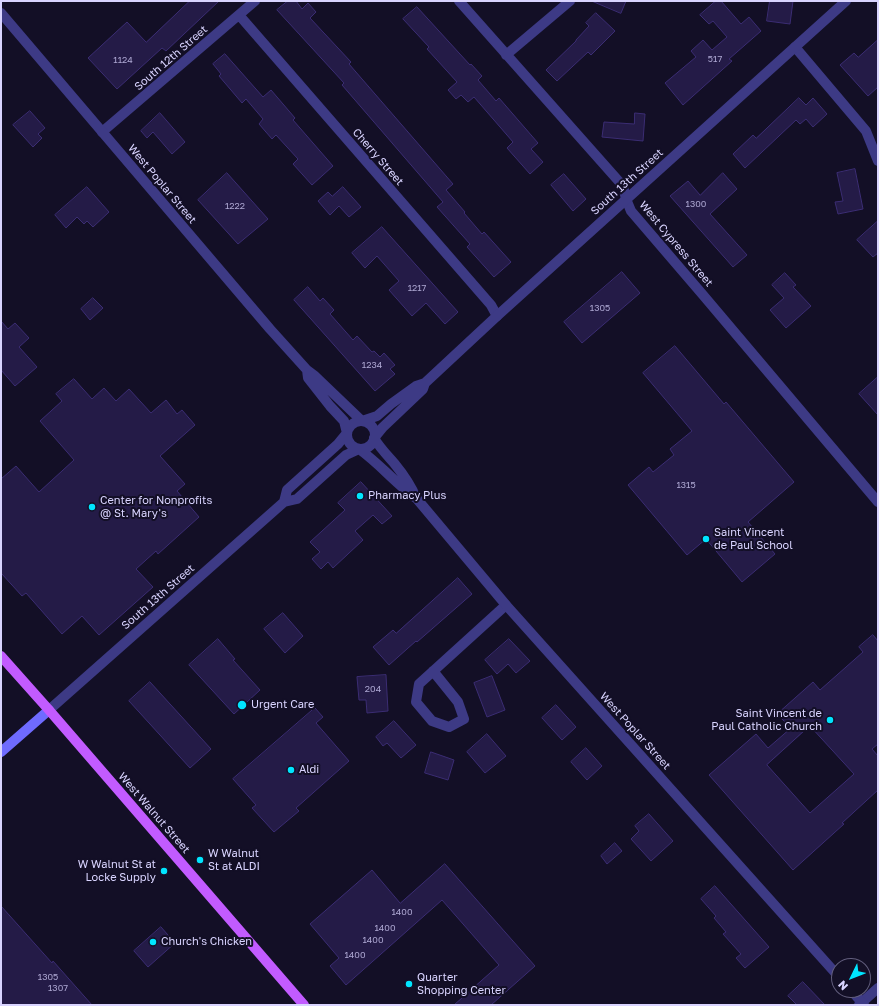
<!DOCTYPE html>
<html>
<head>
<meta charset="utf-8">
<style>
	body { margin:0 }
	#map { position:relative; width:879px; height:1006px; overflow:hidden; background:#130f26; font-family:"Golos Text",sans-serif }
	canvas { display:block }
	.frame { position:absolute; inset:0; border:2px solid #d9d4ff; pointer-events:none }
	.north { position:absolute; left:831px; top:958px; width:40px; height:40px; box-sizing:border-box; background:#130f26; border:1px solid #625e7d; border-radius:50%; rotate:227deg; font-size:11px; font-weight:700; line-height:16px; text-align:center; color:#d9d4ff }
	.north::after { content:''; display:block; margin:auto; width:14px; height:18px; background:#00e5ff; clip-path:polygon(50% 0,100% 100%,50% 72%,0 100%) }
</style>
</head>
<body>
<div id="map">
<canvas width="879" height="1006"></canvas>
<div class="frame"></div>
<div class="north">N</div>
</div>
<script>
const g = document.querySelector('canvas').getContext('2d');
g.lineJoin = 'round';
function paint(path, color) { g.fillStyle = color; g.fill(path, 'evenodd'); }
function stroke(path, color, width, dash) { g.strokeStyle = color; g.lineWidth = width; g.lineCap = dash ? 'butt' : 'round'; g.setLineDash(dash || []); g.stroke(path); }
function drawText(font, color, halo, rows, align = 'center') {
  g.font = font + ' "Golos Text",sans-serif'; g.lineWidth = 4; g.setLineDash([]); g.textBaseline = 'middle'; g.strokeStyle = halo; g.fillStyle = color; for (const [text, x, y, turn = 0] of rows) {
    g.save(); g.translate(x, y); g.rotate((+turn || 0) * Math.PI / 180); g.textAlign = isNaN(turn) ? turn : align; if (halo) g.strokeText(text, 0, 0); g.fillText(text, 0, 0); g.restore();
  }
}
const building = new Path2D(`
	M 190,1 L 219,1 L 166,51 L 162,48 L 117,89 L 88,58 L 127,22 L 146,42 Z
	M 288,1 L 296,1 L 302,9 L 308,3 L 316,12 L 310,18 L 351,62 L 349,64 L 453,184 L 446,190 L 465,212 L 464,213 L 482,234 L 484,232 L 511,262 L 494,277 L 467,247 L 470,244 L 437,207 L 443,202 L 342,85 L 344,83 L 277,10 Z
	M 592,1 L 626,1 L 621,13 Z
	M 716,1 L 721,1 L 741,24 L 749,17 L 761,31 L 729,59 L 732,61 L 683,105 L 665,83 L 696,57 L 691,51 L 703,40 L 712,50 L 727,37 L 713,21 L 709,24 L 700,15 Z
	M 770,1 L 793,1 L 790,24 L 767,21 Z
	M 417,7 L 470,65 L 471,64 L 482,76 L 478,80 L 496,101 L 499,98 L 538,143 L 531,149 L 543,162 L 530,174 L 507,148 L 513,142 L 474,97 L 468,102 L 461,95 L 456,99 L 448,90 L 457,82 L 427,49 L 429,47 L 403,19 Z
	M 596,13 L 615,31 L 591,55 L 588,52 L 557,81 L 546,70 L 576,41 L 576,40 L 589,26 L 586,23 Z
	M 878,40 L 878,87 L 868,96 L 840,65 L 854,53 L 858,57 Z
	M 225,54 L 263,97 L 271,90 L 295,118 L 293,120 L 333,166 L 312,185 L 293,164 L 298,159 L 276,135 L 272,139 L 259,124 L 263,119 L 246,99 L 242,103 L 219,76 L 221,74 L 213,64 Z
	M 799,98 L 806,105 L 813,98 L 827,114 L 813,127 L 806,119 L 800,124 L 796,120 L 745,168 L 733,154 L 753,135 L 756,138 Z
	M 30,111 L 45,128 L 38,134 L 42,138 L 33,147 L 13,125 Z
	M 160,113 L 185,142 L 172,154 L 153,132 L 147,138 L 141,131 Z
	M 635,113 L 645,114 L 643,141 L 602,137 L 604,122 L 634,124 Z
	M 855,169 L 863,209 L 838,214 L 835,202 L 843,201 L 837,173 Z
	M 227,173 L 268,219 L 238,244 L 198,200 Z
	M 723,173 L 737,189 L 710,214 L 747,255 L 733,267 L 670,196 L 688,181 L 700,195 Z
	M 564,174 L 586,199 L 573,211 L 551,185 Z
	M 87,187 L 109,212 L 93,227 L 87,221 L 84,224 L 77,217 L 66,228 L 55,215 Z
	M 343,187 L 361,207 L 349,217 L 339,206 L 330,215 L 318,201 L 328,192 L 332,196 Z
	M 878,221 L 878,253 L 873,257 L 857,240 Z
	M 382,227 L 458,312 L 445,324 L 426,303 L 412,316 L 389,290 L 399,281 L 377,256 L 365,268 L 352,253 Z
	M 622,272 L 640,293 L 582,343 L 564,322 Z
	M 785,273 L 796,285 L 793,287 L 811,306 L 786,328 L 770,310 L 784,298 L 772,285 Z
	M 308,287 L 320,301 L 323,298 L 334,310 L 330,314 L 353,340 L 357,336 L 372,352 L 374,351 L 380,357 L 384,353 L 395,365 L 390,369 L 395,374 L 375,391 L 294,300 Z
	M 93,298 L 103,308 L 90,320 L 81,309 Z
	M 1,321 L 8,329 L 15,323 L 29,338 L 19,347 L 37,367 L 15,386 L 1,370 Z
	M 675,346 L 724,404 L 726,402 L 794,482 L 748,522 L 775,554 L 742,582 L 706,539 L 687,555 L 628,485 L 649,467 L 653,472 L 674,455 L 670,449 L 692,431 L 643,373 Z
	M 878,377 L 878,415 L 859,394 Z
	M 74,379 L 92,399 L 104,388 L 116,401 L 129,389 L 151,413 L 166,400 L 177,414 L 182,410 L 195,425 L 160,456 L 185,484 L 177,491 L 199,517 L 158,554 L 156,551 L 136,569 L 153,587 L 99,635 L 82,616 L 62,634 L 26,593 L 22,596 L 1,573 L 1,479 L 16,466 L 39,492 L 74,460 L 40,421 L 62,401 L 56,394 Z
	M 361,482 L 392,516 L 382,524 L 373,515 L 355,531 L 363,540 L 333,568 L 328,562 L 321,569 L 312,559 L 320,552 L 310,542 L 345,510 L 338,503 Z
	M 458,578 L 472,594 L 417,642 L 416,641 L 389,665 L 373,647 L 393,630 L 396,633 Z
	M 283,613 L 303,636 L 285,653 L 264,629 Z
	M 873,635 L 878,641 L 878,744 L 872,749 L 878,756 L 878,790 L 842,823 L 844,824 L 793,870 L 709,775 L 756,734 L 768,748 L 791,728 L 777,714 L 813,682 L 820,690 L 863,652 L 859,647 ZM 810,726 L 854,774 L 810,813 L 767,765 Z
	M 218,639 L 235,659 L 233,660 L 260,690 L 234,714 L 189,665 Z
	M 509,639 L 530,661 L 516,673 L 508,664 L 497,674 L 485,660 Z
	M 386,675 L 388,711 L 367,713 L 366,700 L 359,700 L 357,677 Z
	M 492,676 L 505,710 L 487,717 L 474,683 Z
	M 150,682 L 211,749 L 190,768 L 129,701 Z
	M 556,705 L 576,727 L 562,740 L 542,718 Z
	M 315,708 L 323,717 L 316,723 L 349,761 L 296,808 L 299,811 L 274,832 L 252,808 L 256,805 L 233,779 Z
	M 394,721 L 416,745 L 401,758 L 387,743 L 383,746 L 376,737 Z
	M 487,734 L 506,756 L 485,773 L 467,752 Z
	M 586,748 L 602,766 L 587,780 L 571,762 Z
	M 431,752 L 454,760 L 448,780 L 425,773 Z
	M 649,814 L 673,841 L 651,861 L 631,839 L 639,831 L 635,826 Z
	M 615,843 L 622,851 L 607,864 L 601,856 Z
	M 445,864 L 535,966 L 491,1005 L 454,1005 L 499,965 L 442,900 L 346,985 L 330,966 L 339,958 L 310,924 L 372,870 L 400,903 Z
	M 715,886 L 769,947 L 745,968 L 736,958 L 741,954 L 723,934 L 726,932 L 714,918 L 716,916 L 701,899 Z
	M 1,906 L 52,963 L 53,961 L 92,1005 L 1,1005 Z
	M 161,927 L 175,943 L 148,967 L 134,951 Z
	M 803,982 L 825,1005 L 797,1005 L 788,996 Z`);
paint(building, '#241b47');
stroke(building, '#3b2d73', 1);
stroke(new Path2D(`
	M 459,1 L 623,186 L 626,199 L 631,211 L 703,295 L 878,502
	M 239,15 L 491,305 L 497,316
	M 795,47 L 866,131 L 878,161
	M 506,55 L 570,1
	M 102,132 L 255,1
	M 433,671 L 458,702 L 464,719 L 449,727 L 432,721 L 416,702 L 419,684 L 506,605
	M 859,1005 L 878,988`), '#3d3a85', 10);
stroke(new Path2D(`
	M 1,13 L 270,329 L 307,370 L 315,376 L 362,421 L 377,416 L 391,404 L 416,386 L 425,383 L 497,316 L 846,1
	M347 435a14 14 0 1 1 28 0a14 14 0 1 1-28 0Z
	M 416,498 C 411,485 403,474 394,463 C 387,455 380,448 374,438 L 383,427 L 423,389 L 425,383
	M 284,502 L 287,490 L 338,444 L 347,433 L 344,421 L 330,406 L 308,378 L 307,370
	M 49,710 L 284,502 L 297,499 L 346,455 L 359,449 C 380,464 396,484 417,499 L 506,605 L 839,977
	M 851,990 L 864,1005`), '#3d3a85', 10);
stroke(new Path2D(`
	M 1,752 L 49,710`), '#6f6bff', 10);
stroke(new Path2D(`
	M 1,656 L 49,710 L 304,1005`), '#c25bff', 10);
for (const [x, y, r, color] of [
	[360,496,4,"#00e5ff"],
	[92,507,4,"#00e5ff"],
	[706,539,4,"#00e5ff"],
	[242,705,5,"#00e5ff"],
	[830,720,4,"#00e5ff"],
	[291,770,4,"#00e5ff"],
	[200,860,4,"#00e5ff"],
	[164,871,4,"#00e5ff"],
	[153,942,4,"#00e5ff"],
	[409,984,4,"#00e5ff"]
]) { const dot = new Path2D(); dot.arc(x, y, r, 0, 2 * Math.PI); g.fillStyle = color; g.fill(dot); stroke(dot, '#130f26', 1.5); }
drawText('9px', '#aca6d1', null, [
	["517",715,59],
	["1124",123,60],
	["1300",696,204],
	["1222",235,206],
	["1217",417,288],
	["1305",600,308],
	["1234",372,365],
	["1315",686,485],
	["204",373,689],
	["1400",402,912],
	["1400",385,928],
	["1400",373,940],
	["1400",355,955],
	["1305",48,977],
	["1307",58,988]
]);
drawText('11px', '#d9d4ff', '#130f26', [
	["South 12th Street",171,58,-41],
	["Cherry Street",378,157,49],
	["South 13th Street",627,182,-42],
	["West Poplar Street",162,184,50],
	["West Cypress Street",676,244,50],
	["South 13th Street",158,597,-41],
	["West Poplar Street",635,731,48],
	["West Walnut Street",154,813,49]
]);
drawText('11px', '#d9d4ff', '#130f26', [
	["Pharmacy Plus",368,496],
	["Center for Nonprofits",100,501],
	["@ St. Mary's",100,514],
	["Saint Vincent",714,533],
	["de Paul School",714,546],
	["Urgent Care",251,705],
	["Saint Vincent de",822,714,"right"],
	["Paul Catholic Church",822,727,"right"],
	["Aldi",299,770],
	["W Walnut",208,854],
	["St at ALDI",208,867],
	["W Walnut St at",156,865,"right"],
	["Locke Supply",156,878,"right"],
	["Church's Chicken",161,942],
	["Quarter",417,978],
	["Shopping Center",417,991]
], 'left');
</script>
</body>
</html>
